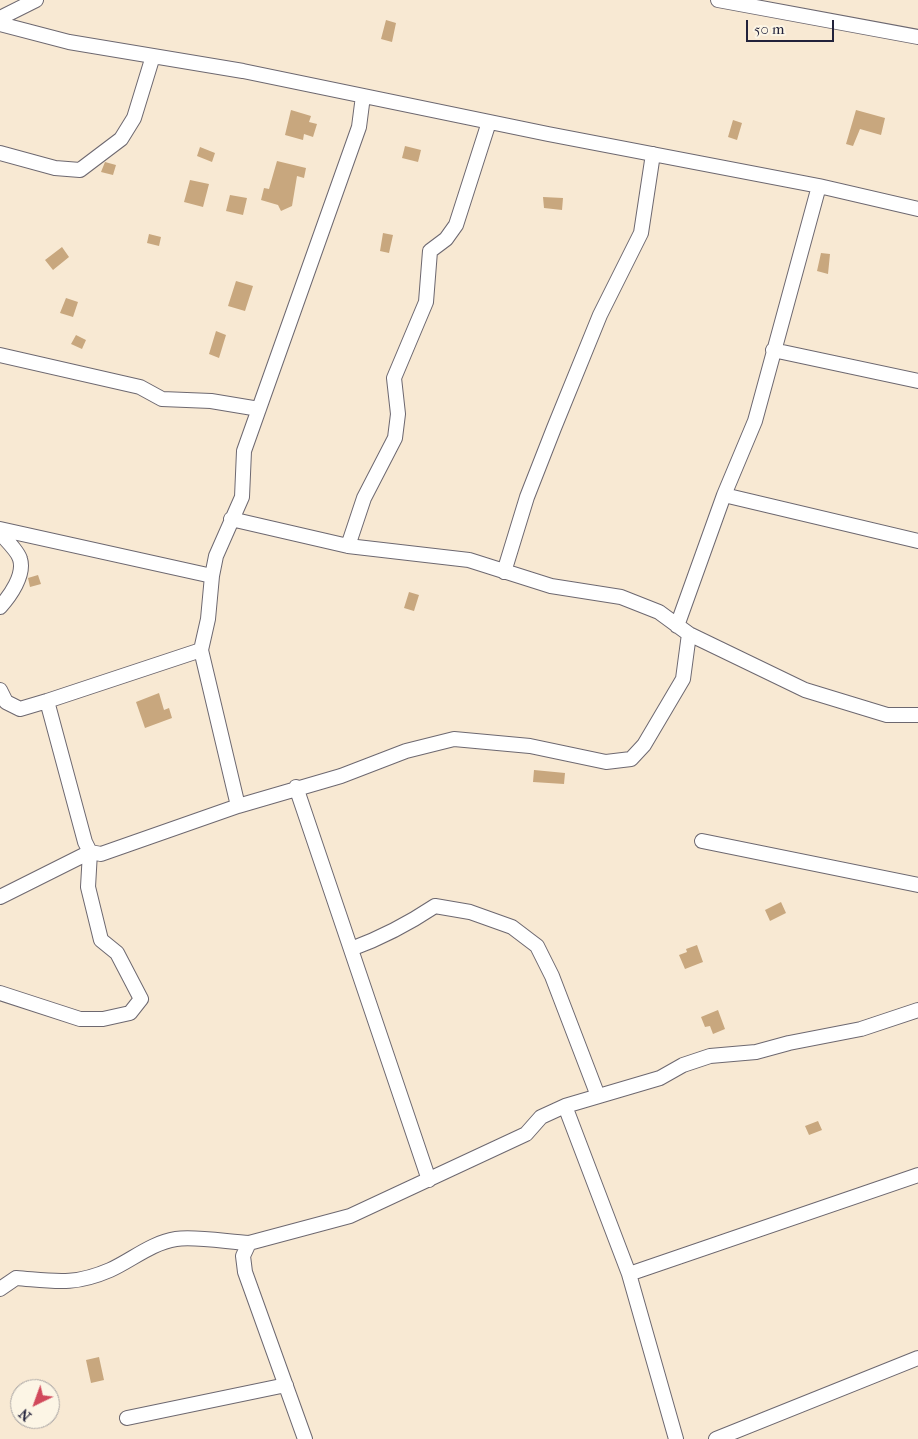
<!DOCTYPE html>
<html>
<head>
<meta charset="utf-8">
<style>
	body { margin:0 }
	#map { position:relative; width:918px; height:1439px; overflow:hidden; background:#f8e9d3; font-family:"IM FELL French Canon",serif }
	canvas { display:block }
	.north { position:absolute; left:10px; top:1379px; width:50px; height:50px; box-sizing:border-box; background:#fcf5e5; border:1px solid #a5a1a1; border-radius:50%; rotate:222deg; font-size:14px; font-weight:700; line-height:20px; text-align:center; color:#22223b }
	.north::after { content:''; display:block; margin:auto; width:18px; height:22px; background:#d1495b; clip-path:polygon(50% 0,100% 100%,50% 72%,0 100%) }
	.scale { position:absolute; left:746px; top:20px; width:88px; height:22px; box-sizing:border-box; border:2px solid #22223b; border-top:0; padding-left:6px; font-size:15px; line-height:18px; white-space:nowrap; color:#22223b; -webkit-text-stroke:4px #fcf5e5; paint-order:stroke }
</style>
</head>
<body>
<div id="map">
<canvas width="918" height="1439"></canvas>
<div class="north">N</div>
<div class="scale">50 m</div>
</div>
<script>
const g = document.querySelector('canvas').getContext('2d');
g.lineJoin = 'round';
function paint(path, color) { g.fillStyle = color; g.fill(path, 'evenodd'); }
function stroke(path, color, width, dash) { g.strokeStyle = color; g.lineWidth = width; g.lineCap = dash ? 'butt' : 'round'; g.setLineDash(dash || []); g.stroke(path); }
paint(new Path2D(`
	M 386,20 L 396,23 L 392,42 L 381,39 Z
	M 291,110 L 311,116 L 309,122 L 317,124 L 313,137 L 304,134 L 303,140 L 285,135 Z
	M 856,110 L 885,118 L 881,135 L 860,129 L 853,146 L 846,144 Z
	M 733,120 L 742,123 L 737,140 L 728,137 Z
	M 405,146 L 421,150 L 418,162 L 402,158 Z
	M 200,147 L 215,153 L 212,162 L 197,156 Z
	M 277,161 L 306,168 L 304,178 L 297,176 L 292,206 L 281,211 L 278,205 L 261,200 L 264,188 L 269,189 Z
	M 105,162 L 116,165 L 113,175 L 101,172 Z
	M 190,180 L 209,184 L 203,207 L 184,202 Z
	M 230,195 L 247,198 L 243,215 L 226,211 Z
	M 543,197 L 563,198 L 562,210 L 544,208 Z
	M 383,233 L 393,235 L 389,253 L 380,251 Z
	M 149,234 L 161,237 L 159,246 L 147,243 Z
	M 62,247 L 69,257 L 53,270 L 45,260 Z
	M 821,253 L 830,254 L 828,274 L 817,271 Z
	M 236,281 L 253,286 L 245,311 L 228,306 Z
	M 66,298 L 78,302 L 73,317 L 60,313 Z
	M 216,331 L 226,335 L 219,358 L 209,354 Z
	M 76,335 L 86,340 L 82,349 L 71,344 Z
	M 38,575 L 41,584 L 30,587 L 28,578 Z
	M 409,592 L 419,595 L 414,611 L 404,608 Z
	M 159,693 L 164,710 L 169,708 L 172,718 L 145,728 L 136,702 Z
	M 534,770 L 565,773 L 564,784 L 533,782 Z
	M 781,902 L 786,913 L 770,921 L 765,910 Z
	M 697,945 L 703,962 L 685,969 L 679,955 L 687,952 L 686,949 Z
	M 718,1010 L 725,1029 L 713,1034 L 710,1026 L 705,1027 L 701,1017 Z
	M 818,1121 L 822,1130 L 809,1135 L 805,1126 Z
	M 99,1357 L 104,1380 L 91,1383 L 86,1360 Z`), '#c8a77e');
const minor = new Path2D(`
	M 718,0 L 918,37
	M 0,18 L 36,0
	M 0,24 L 69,42 L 243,71 L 548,134 L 819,186
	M 0,153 L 55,168 L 80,170 L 121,139 L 134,118 L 153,56
	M 773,350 L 918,381
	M 0,355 L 140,387 L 162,399 L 211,401 L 259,409
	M 724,495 L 918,541
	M 231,519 L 348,546 L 469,560 L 551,586 L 621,597 L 659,612 L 689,634 L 805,690 L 887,715 L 918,715
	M 0,529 L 212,576
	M 0,533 C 6,540 18,551 20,559 C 25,575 10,596 0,607
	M 348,546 L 364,498 L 395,438 L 398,414 L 394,378 L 426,302 L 430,251 L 446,239 L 456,225 L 489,122
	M 504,572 L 527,497 L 554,428 L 600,315 L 641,233 L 653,154
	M 677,626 L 724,495 L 755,421 L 819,186 L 918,209
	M 0,690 L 6,702 L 20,709 L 47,701 L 201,650
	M 47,701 L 85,842 L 90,852 L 101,854 L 238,806 L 341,776 L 406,751 L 454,739 L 530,746 L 606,762 L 631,759 L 644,745 L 683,679 L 689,634
	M 296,787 L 429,1180
	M 238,806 L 201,650 L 208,619 L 212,576 L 216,556 L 242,497 L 244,451 L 359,127 L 363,96
	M 702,841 L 918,885
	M 0,897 L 90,852 L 88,887 L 101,940 L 117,953 L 141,999 L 130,1013 L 103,1019 L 80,1019 L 0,993
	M 351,949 C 381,938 408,924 435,906 L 470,912 L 512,927 L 537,946 L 552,976 L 598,1096
	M 565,1106 L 629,1274 L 676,1439
	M 629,1274 L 918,1175
	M 0,1289 L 16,1278 C 54,1281 73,1286 110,1270 C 132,1260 151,1243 176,1239 C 195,1236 229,1242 249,1243
	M 127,1418 L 286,1385
	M 305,1439 L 245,1272 L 243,1256 L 249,1243 L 350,1216 L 526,1134 L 541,1117 L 565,1106 L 660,1078 L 683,1065 L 710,1056 L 756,1052 L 789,1043 L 861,1029 L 918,1010
	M 716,1439 L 918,1358`);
stroke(minor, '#6d6870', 16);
stroke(minor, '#fff', 14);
</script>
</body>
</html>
